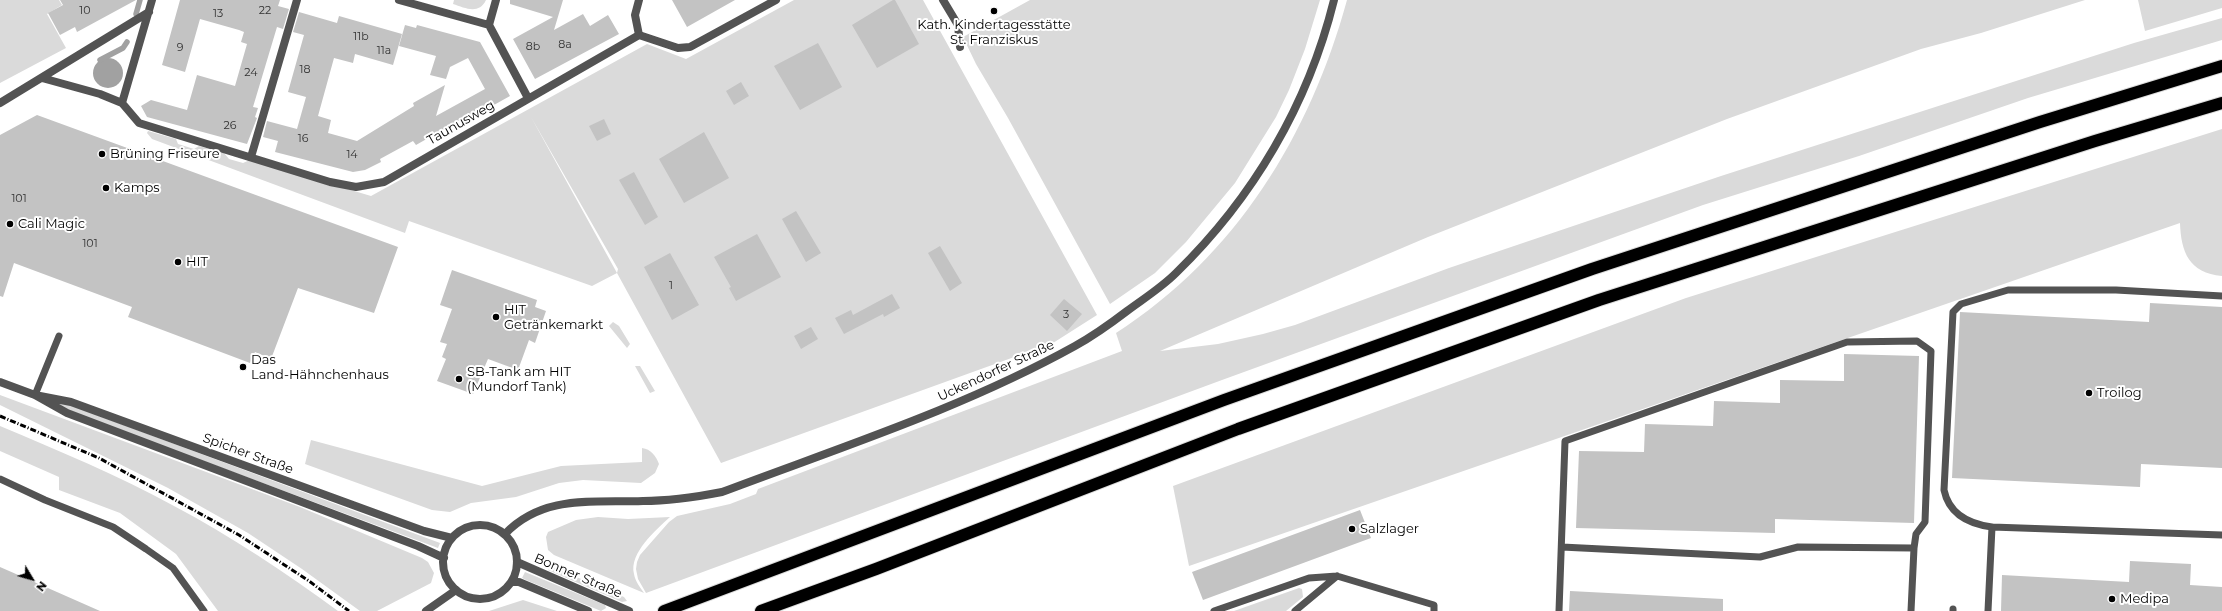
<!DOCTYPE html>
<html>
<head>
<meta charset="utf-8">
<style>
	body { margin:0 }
	#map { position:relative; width:2222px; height:611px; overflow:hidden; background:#fff; font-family:Montserrat,sans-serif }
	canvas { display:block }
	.north { position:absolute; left:12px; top:559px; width:40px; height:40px; -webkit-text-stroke:3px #fff; paint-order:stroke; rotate:128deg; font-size:11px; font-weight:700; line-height:16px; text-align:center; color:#000 }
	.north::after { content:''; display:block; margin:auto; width:14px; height:18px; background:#000; clip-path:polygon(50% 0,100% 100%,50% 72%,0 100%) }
</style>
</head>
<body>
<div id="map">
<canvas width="2222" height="611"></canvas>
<div class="north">N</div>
</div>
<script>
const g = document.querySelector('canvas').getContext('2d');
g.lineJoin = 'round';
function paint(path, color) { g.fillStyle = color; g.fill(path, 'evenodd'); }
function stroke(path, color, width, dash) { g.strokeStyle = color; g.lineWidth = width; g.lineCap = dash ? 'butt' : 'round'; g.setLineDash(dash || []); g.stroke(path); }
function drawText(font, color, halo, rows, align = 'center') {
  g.font = font + ' Montserrat,sans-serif'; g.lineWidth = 4; g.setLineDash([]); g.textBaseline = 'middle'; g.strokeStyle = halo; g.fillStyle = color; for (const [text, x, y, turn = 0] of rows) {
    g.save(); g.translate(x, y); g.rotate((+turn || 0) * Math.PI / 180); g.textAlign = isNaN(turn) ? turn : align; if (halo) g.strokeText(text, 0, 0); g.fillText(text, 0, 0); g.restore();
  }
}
paint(new Path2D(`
	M 0,0 L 59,0 L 62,5 L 47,14 L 66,48 L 0,83 Z
	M 454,0 L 486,0 C 479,15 465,8 453,4 Z
	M 794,0 L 923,0 L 1097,315 L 1053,343 L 721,463 L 617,273 L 592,286 L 409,221 L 405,233 L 152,139 L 147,133 L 148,131 L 176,139 L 178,144 L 194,149 L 199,146 L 224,153 L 229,159 L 243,163 L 250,160 L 371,196 L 647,44 L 686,59 ZM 531,117 L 618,269 L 617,273 Z
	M 1030,0 L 1320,0 L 1305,49 L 1289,90 L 1276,117 L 1235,183 L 1186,242 L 1155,273 L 1110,304 L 1008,118 L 976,64 L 963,37 Z
	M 1347,0 L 2085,0 L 1981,33 L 1921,49 L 1727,119 L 1428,237 L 1160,351 L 1218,344 L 1263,334 L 1295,325 L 1449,268 L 1721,176 L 2134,43 L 2222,18 L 2222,40 L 2028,98 L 1859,156 L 1703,205 L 1222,380 L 646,593 L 638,579 L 636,569 L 637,562 L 640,555 L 669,522 L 677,516 L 730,504 L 756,494 L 758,489 L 1122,351 L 1116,333 C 1236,256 1310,135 1347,0 Z
	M 2138,0 L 2222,0 L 2222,8 L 2145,31 Z
	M 2222,129 L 2222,276 C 2189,273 2181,252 2180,223 L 1189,566 L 1173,486 L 1686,298 Z
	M 613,322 L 619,326 L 630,344 L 627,348 L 609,326 Z
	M 635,366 L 640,366 L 655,391 L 650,393 Z
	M 0,395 L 300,507 L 422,558 L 428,562 L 434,573 L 431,583 L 377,611 L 360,611 L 302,569 L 248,533 L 168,488 L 0,405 Z
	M 51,398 L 440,543 L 438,548 L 50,404 Z
	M 0,426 C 59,451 118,475 174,506 C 231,536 286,573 338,611 L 218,611 L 176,554 L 120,513 L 59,490 L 59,477 L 0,451 Z
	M 311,440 L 482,486 L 561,466 L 642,462 L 642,448 C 651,449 656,456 659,464 L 655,473 L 641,483 L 583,480 L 559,483 L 516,497 L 471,503 L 450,512 L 432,510 L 305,464 Z
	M 598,517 L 628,519 L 670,517 C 656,530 629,553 634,574 C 635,581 640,587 644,593 L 554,555 L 548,550 L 546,537 L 548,532 L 576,520 Z
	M 551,568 L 555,568 L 624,597 L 627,601 L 622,602 L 548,570 Z
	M 525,572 L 605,605 L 606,608 L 601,611 L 526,580 L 522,578 Z
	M 1299,588 L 1302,589 L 1303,597 L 1286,611 L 1234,611 Z
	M 523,600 L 557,611 L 489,611 Z`), '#dadada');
paint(new Path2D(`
	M93 73a15 15 0 1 1 30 0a15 15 0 1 1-30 0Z`), '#a1a1a1');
stroke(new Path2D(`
	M 136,14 L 140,0
	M 100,60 L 123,48 L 127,42`), '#a1a1a1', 5.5);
paint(new Path2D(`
	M 60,0 L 136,0 L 77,32 L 75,27 L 60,35 L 48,13 L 63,5 Z
	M 180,0 L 280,0 L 278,6 L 289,9 L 283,29 L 277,27 L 253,107 L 258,108 L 255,117 L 257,118 L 247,144 L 147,117 L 141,106 L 151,100 L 187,110 L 197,75 L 235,86 L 247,44 L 241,42 L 244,32 L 239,30 L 200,19 L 185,72 L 162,65 Z
	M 510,0 L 563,0 L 554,30 L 583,14 L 590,26 L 608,15 L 619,34 L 535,79 L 513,39 L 553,17 L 510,4 Z
	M 672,0 L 735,0 L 687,27 Z
	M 893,0 L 895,0 L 919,44 L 877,68 L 852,25 Z
	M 299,12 L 337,23 L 339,16 L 402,34 L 393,65 L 355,54 L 353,63 L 334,58 L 318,116 L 331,120 L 328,133 L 357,141 L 414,106 L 413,103 L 445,85 L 436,116 L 485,89 L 468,58 L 450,67 L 446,79 L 430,75 L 436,56 L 399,46 L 405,25 L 416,28 L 417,25 L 480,42 L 510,96 L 476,115 L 474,112 L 416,145 L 413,141 L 380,159 L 381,162 L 365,170 L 353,172 L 275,152 L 278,141 L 263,137 L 267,121 L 297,129 L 306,97 L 288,92 L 304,35 L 293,32 Z
	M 818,43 L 842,87 L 800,110 L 774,66 Z
	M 741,82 L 749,96 L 734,105 L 726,91 Z
	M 37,115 L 398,247 L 374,313 L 298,288 L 271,359 L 255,352 L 250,363 L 128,317 L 132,307 L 14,263 L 3,297 L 0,296 L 0,135 Z
	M 604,119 L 611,134 L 597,141 L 589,126 Z
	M 704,132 L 729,178 L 684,203 L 659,159 Z
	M 634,172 L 658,217 L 645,225 L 619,180 Z
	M 796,211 L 821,253 L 806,262 L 782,219 Z
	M 757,234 L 781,277 L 736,301 L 729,288 L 731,287 L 714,257 Z
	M 940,246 L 962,283 L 950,291 L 928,253 Z
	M 670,253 L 699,305 L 672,320 L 644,267 Z
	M 452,270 L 537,300 L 535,307 L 546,311 L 535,343 L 529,340 L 518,370 L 488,359 L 473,394 L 437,381 L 446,359 L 442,357 L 447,344 L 440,342 L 452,309 L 440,305 Z
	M 892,294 L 900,308 L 884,317 L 883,314 L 844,334 L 835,318 L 851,310 L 853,315 Z
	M 1064,299 L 1082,314 L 1067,331 L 1050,315 Z
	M 2150,303 L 2222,307 L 2222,468 L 2141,464 L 2140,487 L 1952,478 L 1960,312 L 2149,322 Z
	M 811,327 L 818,339 L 801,349 L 794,336 Z
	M 1844,354 L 1919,356 L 1914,523 L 1775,519 L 1775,533 L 1576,528 L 1579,451 L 1644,452 L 1645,424 L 1713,426 L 1714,401 L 1780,403 L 1780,380 L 1844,381 Z
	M 1360,510 L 1371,538 L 1203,600 L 1192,572 Z
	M 2130,561 L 2191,564 L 2190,585 L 2222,587 L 2222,611 L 2001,611 L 2002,575 L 2129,582 Z
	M 0,567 L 32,581 L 100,611 L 0,611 Z
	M 1570,591 L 1723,599 L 1723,611 L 1569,611 Z`), '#c3c3c3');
const motorway = new Path2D(`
	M 664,611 L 1224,400 L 1592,269 L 2040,122 L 2222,66
	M 761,611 L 876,569 L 1238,429 L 1599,300 L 2095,141 L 2222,103`);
stroke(motorway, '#dbdbdb', 14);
stroke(new Path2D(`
	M 35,395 L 59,336
	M 0,479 L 45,500 L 113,527 L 146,549 L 173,568 L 204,611
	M 1992,527 C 1969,524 1949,514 1944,490 L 1953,312 L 1961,304 L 2008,290 L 2116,290 L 2222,296
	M 1562,547 L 1760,557 L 1798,547 L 1914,548 L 1911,611
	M 1214,611 L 1309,578 L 1337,576 L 1434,605 L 1434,611
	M 1295,611 L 1337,576
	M 1559,611 L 1565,441 L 1847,342 L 1917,341 L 1931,351 L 1925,522 L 1916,534 L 1914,548
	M 1953,611 L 1953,609
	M 1988,611 L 1992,527 L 2222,535`), '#535353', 7);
stroke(new Path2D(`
	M 399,0 L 489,25
	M 496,0 L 489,25 L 528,98
	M 639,0 L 635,15 L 639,35
	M 943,0 L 958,25 L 960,47
	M 639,35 L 678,48 L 690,47 L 776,0
	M 42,78 L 100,94 L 122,103
	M 0,103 L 149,12
	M 122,103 L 139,123 L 330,182 L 356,187 L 384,182 L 639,35
	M 122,103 L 152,0
	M 251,157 L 297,0
	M 426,611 L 456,590`), '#535353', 8);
stroke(new Path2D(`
	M 0,382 L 35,395 L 67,413 L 418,546 L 444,558
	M 40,396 L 71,402 L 424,531 L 452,538
	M443 562a37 37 0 1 1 74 0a37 37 0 1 1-74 0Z
	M 505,534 C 543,494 594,503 643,501 C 670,501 696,497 722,492 C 841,447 963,408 1075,346 C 1093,336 1110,324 1127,311 C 1143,299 1161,288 1176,273 C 1253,198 1308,105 1334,0
	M 517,562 L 629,611
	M 512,582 L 519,582 L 588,611`), '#535353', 8);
stroke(motorway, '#000', 12);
stroke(new Path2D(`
	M 0,416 L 99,458 L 239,535 L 309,581 L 349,611`), '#000', 3, [6, 2, 1, 2]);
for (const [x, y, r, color] of [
	[994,11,4,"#000"],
	[102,154,4,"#000"],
	[106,188,4,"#000"],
	[10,224,4,"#000"],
	[178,262,4,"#000"],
	[496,317,4,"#000"],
	[243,367,4,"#000"],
	[459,379,4,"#000"],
	[2089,393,4,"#000"],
	[1352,529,4,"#000"],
	[2112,599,4,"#000"]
]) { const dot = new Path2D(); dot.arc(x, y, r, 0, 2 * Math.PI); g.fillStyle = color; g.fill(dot); stroke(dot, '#fff', 1.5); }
drawText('11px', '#313131', null, [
	["10",85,11],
	["22",265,11],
	["13",218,14],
	["11b",361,37],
	["8a",565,45],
	["8b",533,47],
	["9",180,48],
	["11a",384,51],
	["18",305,70],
	["24",251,73],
	["26",230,126],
	["16",303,139],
	["14",352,155],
	["101",19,199],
	["101",90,244],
	["1",671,286],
	["3",1066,315]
]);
drawText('13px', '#000', '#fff', [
	["Kath. Kindertagesstätte",994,25,"center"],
	["St. Franziskus",994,40,"center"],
	["Brüning Friseure",110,154],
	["Kamps",114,188],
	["Cali Magic",18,224],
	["HIT",186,262],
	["HIT",504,310],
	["Getränkemarkt",504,325],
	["Das",251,360],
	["Land-Hähnchenhaus",251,375],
	["SB-Tank am HIT",467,372],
	["(Mundorf Tank)",467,387],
	["Troilog",2097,393],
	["Salzlager",1360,529],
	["Medipa",2120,599]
], 'left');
drawText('13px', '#000', '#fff', [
	["Taunusweg",461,123,-30],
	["Uckendorfer Straße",996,371,-25],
	["Spicher Straße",248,454,20],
	["Bonner Straße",578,576,23]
]);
</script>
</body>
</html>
